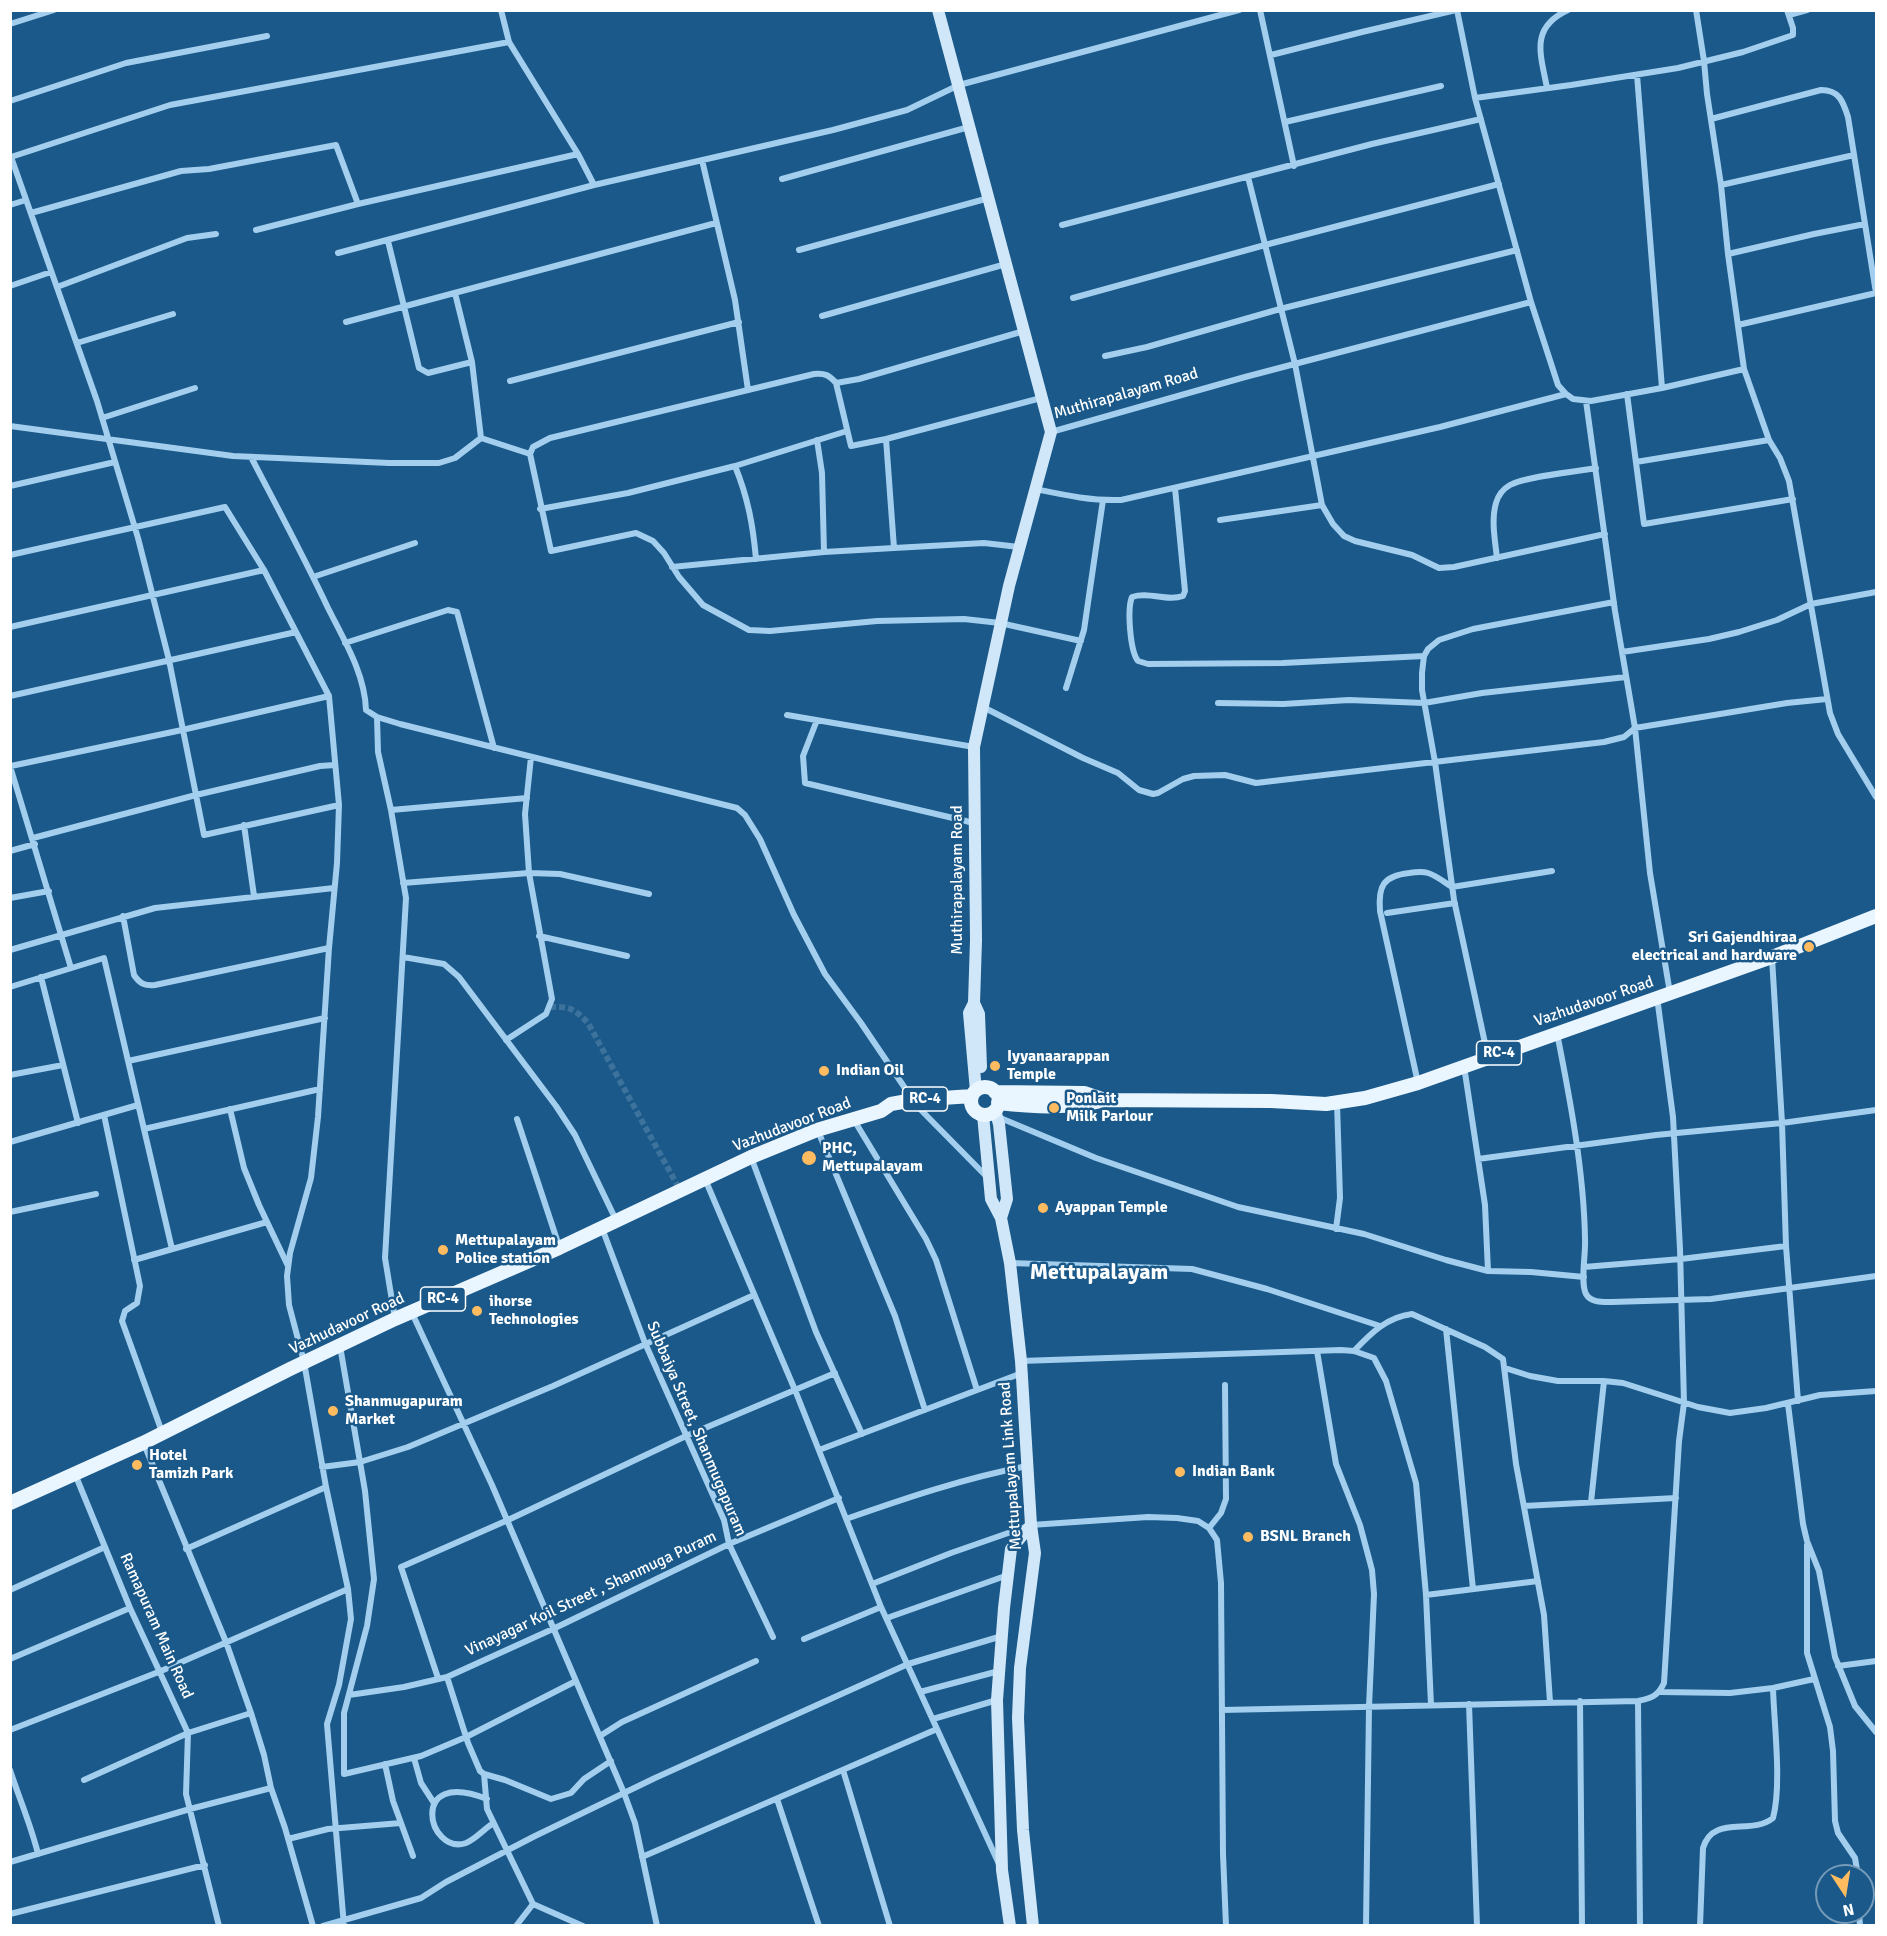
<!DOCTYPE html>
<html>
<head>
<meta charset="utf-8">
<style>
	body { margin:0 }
	#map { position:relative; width:1887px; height:1936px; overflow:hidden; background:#1a5989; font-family:Signika,sans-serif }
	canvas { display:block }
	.frame { position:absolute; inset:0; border:12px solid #fff; pointer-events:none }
	.north { position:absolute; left:1815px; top:1864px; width:60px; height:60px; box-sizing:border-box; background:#1a5989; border:2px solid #769bb8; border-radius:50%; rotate:168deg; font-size:16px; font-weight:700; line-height:24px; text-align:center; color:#fff }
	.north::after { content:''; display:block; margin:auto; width:21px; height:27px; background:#ffbb5f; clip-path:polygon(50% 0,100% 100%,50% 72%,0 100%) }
</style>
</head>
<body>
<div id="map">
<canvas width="1887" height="1936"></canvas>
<div class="frame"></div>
<div class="north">N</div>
</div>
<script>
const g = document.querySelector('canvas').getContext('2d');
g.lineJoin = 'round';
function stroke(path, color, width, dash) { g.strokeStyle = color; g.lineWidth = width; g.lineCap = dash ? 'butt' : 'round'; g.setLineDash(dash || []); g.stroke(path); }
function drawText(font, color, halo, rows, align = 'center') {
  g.font = font + ' Signika,sans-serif'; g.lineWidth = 5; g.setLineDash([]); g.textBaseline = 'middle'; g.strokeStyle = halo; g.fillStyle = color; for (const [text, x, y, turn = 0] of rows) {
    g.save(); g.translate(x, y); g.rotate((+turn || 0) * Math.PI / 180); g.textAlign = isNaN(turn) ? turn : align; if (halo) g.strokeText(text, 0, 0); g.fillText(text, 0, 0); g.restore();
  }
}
stroke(new Path2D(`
	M 550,1007 C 569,1006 575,1009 588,1023 L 680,1190`), '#3c729b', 6, [6, 3]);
stroke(new Path2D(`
	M 501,10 L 509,42 L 578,154 L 594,185
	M 1260,10 L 1294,166
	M 1457,10 L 1475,98 L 1531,302 L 1558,385 L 1566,394 L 1573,399 L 1591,401 L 1662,388 L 1744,369
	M 1696,10 L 1704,61 L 1707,94 L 1721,185 L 1728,254 L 1744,369 L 1769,440 L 1780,458 L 1789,481 L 1830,713 L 1838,734 L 1876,797
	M 1789,15 L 1807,10
	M 10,24 L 54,10
	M 1271,55 L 1362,32 L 1456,10
	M 1637,75 L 1662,388
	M 1547,88 C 1541,55 1529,28 1568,10
	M 1475,98 L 1571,85 L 1678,68 L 1743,52 L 1793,35 L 1793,28 L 1787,10
	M 10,101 L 126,63 L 267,36
	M 1711,119 L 1821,90 C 1839,90 1843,101 1848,117 L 1876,293
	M 1285,122 L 1441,86
	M 702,160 L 735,300 L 748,390
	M 1248,177 L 1295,364 L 1322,505 L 1333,524 L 1344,536 L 1355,541 L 1412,555 L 1439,568 L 1454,567 L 1605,534
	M 782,179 L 969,127
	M 1721,185 L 1854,155
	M 10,205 L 26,200
	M 31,213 L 181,171 L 209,169 L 336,145 L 358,204
	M 1062,225 L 1372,144 L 1481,119
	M 256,230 L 358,204 L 578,154
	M 388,241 L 419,368 L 428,373 L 472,362
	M 799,250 L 989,198
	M 338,253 L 594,185 L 833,130 L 907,110 L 959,85 L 1239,10
	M 1728,254 L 1814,234 L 1865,224
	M 10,286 L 51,272
	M 57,287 L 187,238 L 216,234
	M 455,293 L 472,362 L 481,438
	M 1073,298 L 1265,245 L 1499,184
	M 822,316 L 1006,264
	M 346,322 L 716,223
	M 1738,325 L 1876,293
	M 77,343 L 173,314
	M 1105,356 L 1147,347 L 1280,309 L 1517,250
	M 510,381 L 739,322
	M 836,383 L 859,379 L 1024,331
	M 1627,394 L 1644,524 L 1793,499
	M 1041,398 L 886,439 L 851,446 L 836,383 C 829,375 825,373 814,374 L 550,438 L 533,447 L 530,454 L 551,551 L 636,533 L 653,541 L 664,553 L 679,577 L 703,605 L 749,630 L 770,631 L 877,621 L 964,619 L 1000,623 L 1081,641
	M 1586,401 L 1615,611 L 1635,728 L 1650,873 L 1670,993
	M 102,418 L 195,388
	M 10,426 L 233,456 L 389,463 L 439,463 L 455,458 L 481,438
	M 1051,432 L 1245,377 L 1531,302
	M 481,438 L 530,454
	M 886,439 L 894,548
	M 817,440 L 822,473 L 824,552
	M 251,457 C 277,507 304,557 328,608 C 344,640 365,674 366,710 L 377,717 L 400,724 L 737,808 L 745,815 L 760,839 L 794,915 L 825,974 L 861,1023 L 913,1100
	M 1636,462 L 1769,440
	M 735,466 C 748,498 753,525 756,559
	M 10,486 L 115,462
	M 1175,488 L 1185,591 L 1183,596 C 1167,602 1149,591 1132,597 C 1127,609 1130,651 1138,661 L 1148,664 L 1283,663 L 1424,656
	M 1035,489 C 1064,495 1091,501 1121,500 L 1440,427 L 1566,394
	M 540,509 L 628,493 L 735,466 L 847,431
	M 1220,520 L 1322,505
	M 10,555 L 225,507 L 264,570 L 329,696 L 339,805 L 337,863 L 329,948 L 318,1117 L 311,1178 L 290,1253 L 287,1276 L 289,1305 L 304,1362 L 326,1487 L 348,1589 L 351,1619 L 339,1685 L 327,1724 L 344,1926
	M 1497,558 C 1495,540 1491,520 1496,503 C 1498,496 1503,489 1510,485 C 1526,476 1576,472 1596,468
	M 672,567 L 824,552 L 894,548 L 984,543 L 1019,547
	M 313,577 L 415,543
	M 10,627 L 264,570
	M 345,643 L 448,610 L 457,612 L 494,748
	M 1622,652 L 1709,639 L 1739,632 L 1777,620 L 1811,604 L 1876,592
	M 1066,688 L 1084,630 L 1103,500
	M 10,696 L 296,632
	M 1218,703 L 1283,704 L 1349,700 L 1424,703 L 1482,693 L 1626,677
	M 983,707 L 1083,758 L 1118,773 L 1139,790 L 1153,794 L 1158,793 L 1183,779 L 1194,776 L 1225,775 L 1256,783 L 1604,742 L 1624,737 L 1635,728 L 1787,703 L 1827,699
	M 787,715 L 974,747
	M 377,717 L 378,752 L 391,810 L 406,898 L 385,1258 L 395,1319
	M 817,720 L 803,756 L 805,783 L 974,823
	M 10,766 L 71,968
	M 11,766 L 182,730 L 329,696
	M 339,805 L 204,835 L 169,660 L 138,538 L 97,401 L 11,157 L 170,105 L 509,42
	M 391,810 L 527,798
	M 244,825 L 254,896
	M 33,838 L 196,795 L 320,766 L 335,765
	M 10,851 L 35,844
	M 403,883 L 529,873 L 560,874 L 649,894
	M 10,898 L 49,891
	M 1387,913 L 1455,903
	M 123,916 L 134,975 C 140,984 145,986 155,985 L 329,948
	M 539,936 L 627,956
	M 10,950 L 155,908 L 334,888
	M 403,957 L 444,964 L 459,977 L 556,1106 L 575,1135 L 616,1220
	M 1772,958 L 1782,1123 L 1786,1246 L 1798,1401
	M 41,977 L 78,1123
	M 10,987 L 104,958 L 172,1249
	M 1557,1033 C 1570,1099 1584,1172 1585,1239 C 1586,1253 1580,1283 1586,1294 C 1591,1303 1603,1302 1612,1302 L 1711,1299 L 1876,1276
	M 506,1040 L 546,1014 L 552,999 L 529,873 L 525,814 L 531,757
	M 1488,1057 L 1454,900 L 1435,762 L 1422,690 L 1422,673 L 1424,656 L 1428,649 L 1439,640 L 1473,629 L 1614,602
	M 128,1061 L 325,1018
	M 1464,1066 L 1485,1205 L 1488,1271
	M 10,1075 L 63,1065
	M 1418,1083 L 1380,911 C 1378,886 1383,876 1409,873 C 1415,872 1422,871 1428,873 C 1437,876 1444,882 1452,887 L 1552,871
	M 919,1108 L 988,1178
	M 230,1109 L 244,1168 L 259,1205 L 288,1266
	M 104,1115 L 140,1286 L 137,1303 L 125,1311 L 122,1321 L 162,1432
	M 998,1117 L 1096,1158 L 1238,1207 L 1364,1234 L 1446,1260 L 1488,1271 L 1531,1272 L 1584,1277
	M 517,1119 L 559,1246
	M 854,1120 L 926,1239 L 936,1260 L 977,1390
	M 144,1129 L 320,1089
	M 818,1131 L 895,1316 L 925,1410
	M 10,1142 L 138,1105
	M 751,1157 L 816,1332 L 862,1434
	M 1478,1159 L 1656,1135 L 1782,1123 L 1876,1110
	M 705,1179 L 795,1390 L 881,1607 L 999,1864
	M 10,1212 L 96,1194
	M 602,1228 L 645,1343 L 724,1520 L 729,1544 L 773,1637
	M 1336,1229 L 1340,1198 L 1337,1103
	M 134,1260 L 267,1222
	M 1010,1263 L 1192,1269 L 1267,1289 L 1380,1326
	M 1584,1267 L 1681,1259 L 1786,1246
	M 412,1313 L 492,1485 L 624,1793 L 635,1823 L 657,1926
	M 1446,1329 L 1473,1589
	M 340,1346 L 365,1491 L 374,1579 L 367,1626 L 344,1713 L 344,1774 L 421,1756 L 466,1737 L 576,1681
	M 1317,1351 L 1336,1464 L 1360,1525 L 1372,1570 L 1374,1594 L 1369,1707 L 1366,1926
	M 1354,1351 C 1371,1333 1387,1317 1412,1314 L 1485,1347 L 1503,1359 L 1516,1464 L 1544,1615 L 1550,1702
	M 1021,1361 L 1341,1350 L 1354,1351 L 1374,1358 L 1386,1381 L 1416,1483 L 1426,1595 L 1431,1705
	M 1505,1368 L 1530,1376 L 1558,1381 L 1604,1381 L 1623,1383 L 1698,1407 L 1730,1413 L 1766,1408 L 1820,1395 L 1876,1391
	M 1788,1404 L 1803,1524 L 1807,1541 L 1819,1571 L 1835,1657 L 1855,1706 L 1876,1732
	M 144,1444 L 226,1642 L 251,1713 L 264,1755 L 271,1788 L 285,1828 L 313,1926
	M 819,1450 L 1022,1373
	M 322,1467 L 360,1462 L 408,1447 L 553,1386 L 754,1295
	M 75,1474 L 130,1608 L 188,1733 L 186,1794 L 219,1926
	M 1591,1502 L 1604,1381
	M 1524,1506 L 1676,1498
	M 846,1519 C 906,1498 965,1478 1027,1466
	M 1209,1528 L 1221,1513 L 1226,1499 L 1225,1385
	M 1807,1545 L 1807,1653 L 1830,1727 L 1833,1751 L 1835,1821 L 1838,1833 L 1855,1858 L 1858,1876
	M 186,1549 L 326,1487
	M 872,1584 L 951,1553 L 1031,1525 L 1148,1517 L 1177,1518 L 1198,1521 L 1209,1528 L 1217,1540 L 1221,1583 L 1223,1854 L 1226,1926
	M 10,1590 L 105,1547
	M 1426,1595 L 1538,1581
	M 887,1618 L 1008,1575
	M 804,1639 L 881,1607
	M 10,1659 L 130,1608
	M 1838,1666 L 1876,1661
	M 447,1677 L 468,1743 L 480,1771 L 484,1774 L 505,1780 L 551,1799 L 571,1793 L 584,1779 L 611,1761
	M 438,1678 L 401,1567 L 508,1520 L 686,1436 L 835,1373
	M 920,1692 L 999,1671
	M 1660,1692 L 1730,1693 L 1773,1688 L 1814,1679
	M 349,1695 L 404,1687 L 447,1677 L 555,1628 L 729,1544 L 839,1498
	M 1580,1701 L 1582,1926
	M 1638,1701 L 1640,1926
	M 1469,1704 L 1477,1926
	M 1222,1710 L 1638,1701 C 1652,1698 1658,1696 1664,1683 L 1679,1441 L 1684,1403 L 1680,1249 L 1673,1117 L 1657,997
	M 933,1719 L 997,1700
	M 10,1730 L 161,1671 L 348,1589
	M 600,1736 L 622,1722 L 756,1661
	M 414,1758 L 421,1783 L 434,1803
	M 385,1764 L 393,1801 L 413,1856
	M 10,1770 C 19,1798 31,1825 38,1854
	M 843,1770 L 890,1926
	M 484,1774 L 487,1809 L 533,1904 L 583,1926
	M 84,1780 L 188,1733 L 251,1713
	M 487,1799 C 407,1767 428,1856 466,1843 C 476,1839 484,1829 492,1824
	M 777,1799 L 819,1926
	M 288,1839 L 328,1829 L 401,1823
	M 642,1857 L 937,1729
	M 10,1862 L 190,1809 L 271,1788
	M 1859,1912 L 1860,1926
	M 10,1914 L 205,1865
	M 323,1926 L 421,1898 L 446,1882 L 535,1836 L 655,1778 L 908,1664 L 1002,1636
	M 516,1926 L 533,1904
	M 1700,1926 L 1703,1848 C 1713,1814 1751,1836 1773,1818 C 1782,1785 1774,1724 1773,1688`), '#a3ceed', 6);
stroke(new Path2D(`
	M 938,10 L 1051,432 L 1009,586 L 974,747 L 976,940 L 974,1003 L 969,1013 L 976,1091
	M 974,1003 L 979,1014 L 981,1067
	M 995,1110 L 999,1124 L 1007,1199 L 1001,1218
	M 983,1115 L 991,1199 L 1001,1218 L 1010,1263 L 1021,1361 L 1031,1525 L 1035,1553 L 1020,1668 L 1018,1718 L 1023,1830 L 1033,1926
	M 1010,1926 L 1002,1870 L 997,1700 L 1004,1608 L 1011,1549 L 1031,1525`), '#d0e7f9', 12);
stroke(new Path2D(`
	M971 1101a14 14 0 1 1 28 0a14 14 0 1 1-28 0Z
	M 995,1092 L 1084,1093 L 1105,1100 L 1271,1101 L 1326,1104 L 1365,1098 L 1418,1083 L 1772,957 L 1876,916
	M 998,1103 C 1034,1107 1071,1109 1105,1100
	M 10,1503 L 143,1443 L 290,1369 L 395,1319 L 559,1248 L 751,1157 L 817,1130 L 881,1111 L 891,1104 L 913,1100 L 972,1096`), '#e9f5ff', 14);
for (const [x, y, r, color] of [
	[1809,947,6,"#ffbb5f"],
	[995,1066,6,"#ffbb5f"],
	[824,1071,6,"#ffbb5f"],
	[1054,1108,6,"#ffbb5f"],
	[809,1158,8,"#ffbb5f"],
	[1043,1208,6,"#ffbb5f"],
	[443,1250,6,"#ffbb5f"],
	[477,1311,6,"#ffbb5f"],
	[333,1411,6,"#ffbb5f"],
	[137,1465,6,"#ffbb5f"],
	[1180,1472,6,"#ffbb5f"],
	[1248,1537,6,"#ffbb5f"]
]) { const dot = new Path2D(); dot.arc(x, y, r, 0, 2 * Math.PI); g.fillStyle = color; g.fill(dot); stroke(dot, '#1a5989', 2); }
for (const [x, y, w] of [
	[1499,1053,45],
	[925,1099,45],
	[443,1299,45]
]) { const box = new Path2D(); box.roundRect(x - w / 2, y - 12, w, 24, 4.5); g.fillStyle = '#1a5989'; g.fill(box); stroke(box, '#fff', 1.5); }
drawText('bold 15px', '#fff', null, [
	["RC-4",1499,1053],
	["RC-4",925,1099],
	["RC-4",443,1299]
]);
drawText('16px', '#fff', '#1a5989', [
	["Muthirapalayam Road",1126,394,-16],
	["Muthirapalayam Road",958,880,-90],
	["Vazhudavoor Road",1594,1002,-19],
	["Vazhudavoor Road",792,1125,-21],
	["Vazhudavoor Road",347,1324,-25],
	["Subbaiya Street, Shanmugapuram",696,1429,67],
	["Mettupalayam Link Road",1011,1466,-94],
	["Vinayagar Koil Street , Shanmuga Puram",591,1594,-25],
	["Ramapuram Main Road",156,1626,66]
]);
drawText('bold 16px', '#fff', '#1a5989', [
	["Sri Gajendhiraa",1797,938,"right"],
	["electrical and hardware",1797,956,"right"],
	["Iyyanaarappan",1007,1057],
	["Temple",1007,1075],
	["Indian Oil",836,1071],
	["Ponlait",1066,1099],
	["Milk Parlour",1066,1117],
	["PHC,",822,1149],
	["Mettupalayam",822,1167],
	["Ayappan Temple",1055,1208],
	["Mettupalayam",455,1241],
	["Police station",455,1259],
	["ihorse",489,1302],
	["Technologies",489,1320],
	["Shanmugapuram",345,1402],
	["Market",345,1420],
	["Hotel",149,1456],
	["Tamizh Park",149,1474],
	["Indian Bank",1192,1472],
	["BSNL Branch",1260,1537]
], 'left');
drawText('bold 22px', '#fff', '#1a5989', [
	["Mettupalayam",1099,1273]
]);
</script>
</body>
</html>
